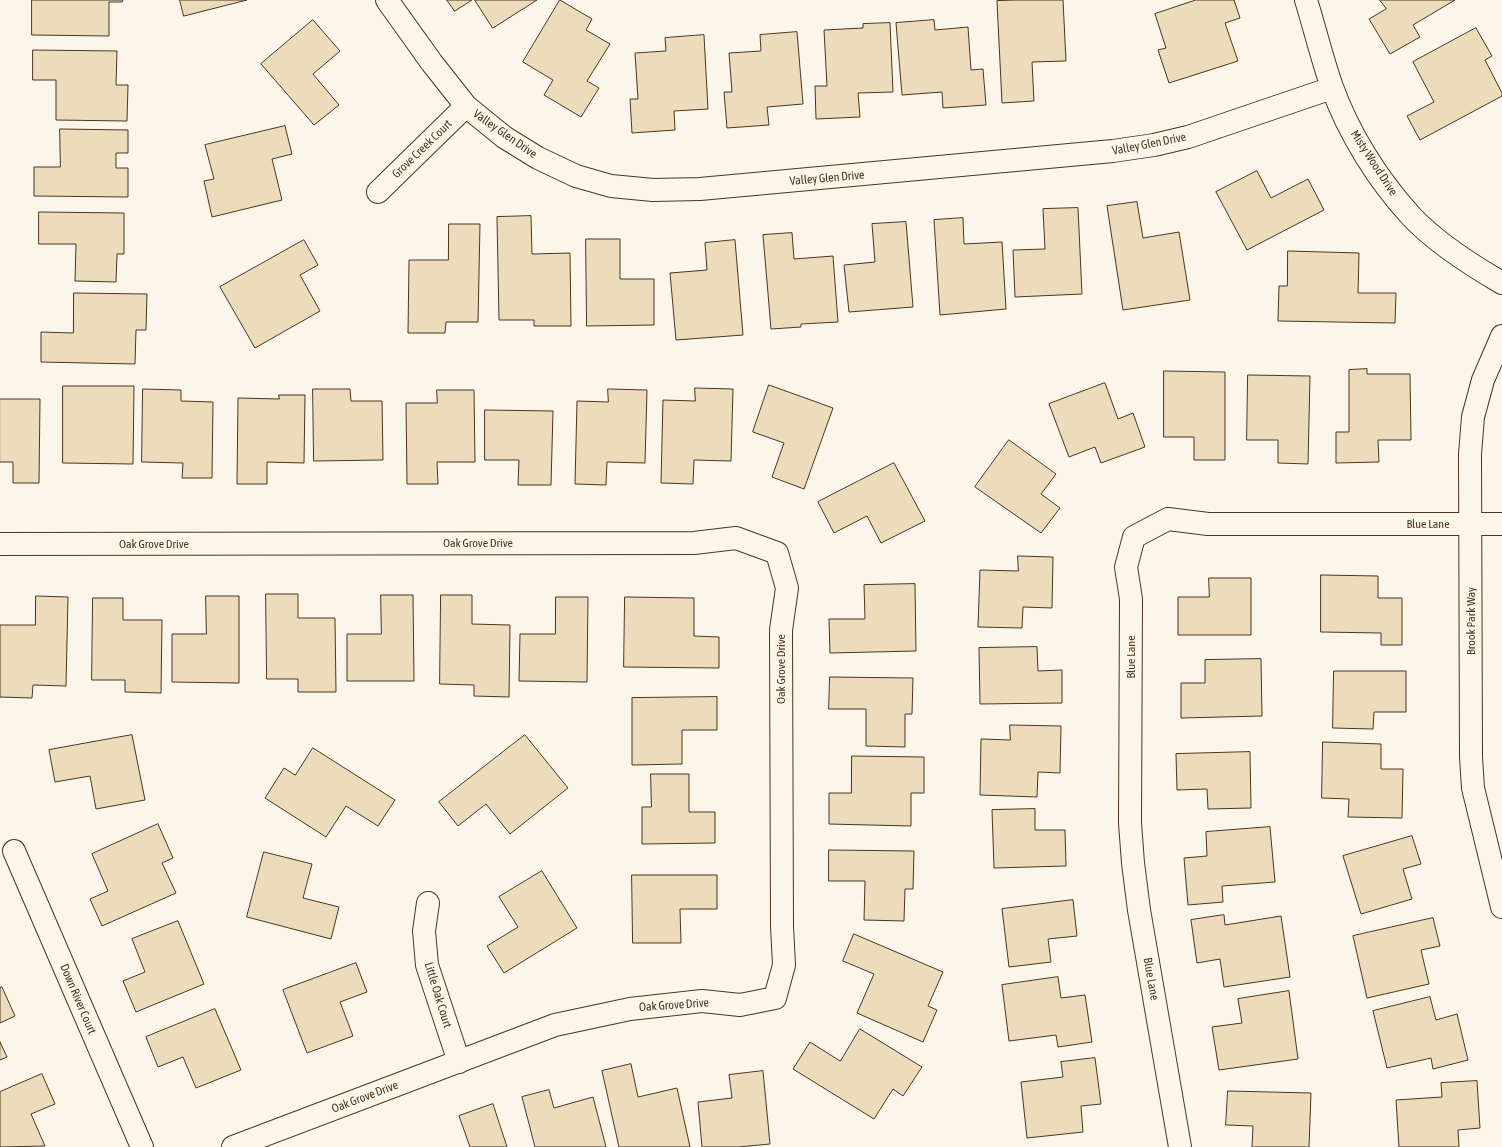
<!DOCTYPE html>
<html>
<head>
<meta charset="utf-8">
<style>
	body { margin:0 }
	canvas { display:block; background:#fbf6e9 }
</style>
</head>
<body>
<canvas width="1502" height="1147"></canvas>
<script>
const g = document.querySelector('canvas').getContext('2d');
g.lineJoin = 'round';
function paint(path, color) { g.fillStyle = color; g.fill(path, 'evenodd'); }
function stroke(path, color, width, dash) { g.strokeStyle = color; g.lineWidth = width; g.lineCap = dash ? 'butt' : 'round'; g.setLineDash(dash || []); g.stroke(path); }
function drawText(font, color, halo, rows, align = 'center') {
  g.font = font + ' "Asap Condensed",sans-serif'; g.lineWidth = 3; g.setLineDash([]); g.textBaseline = 'middle'; g.strokeStyle = halo; g.fillStyle = color; for (const [text, x, y, turn = 0] of rows) {
    g.save(); g.translate(x, y); g.rotate((+turn || 0) * Math.PI / 180); g.textAlign = isNaN(turn) ? turn : align; if (halo) g.strokeText(text, 0, 0); g.fillText(text, 0, 0); g.restore();
  }
}
const building = new Path2D(`
	M 32,0 L 123,0 L 122,2 L 109,2 L 109,36 L 32,35 Z
	M 180,0 L 247,0 L 184,16 Z
	M 447,0 L 472,0 L 455,11 Z
	M 475,0 L 537,0 L 493,28 Z
	M 560,0 L 592,19 L 586,30 L 610,44 L 587,81 L 599,88 L 581,117 L 544,95 L 553,80 L 523,62 Z
	M 1016,0 L 1063,0 L 1066,61 L 1032,62 L 1034,101 L 1002,103 L 997,1 Z
	M 1196,0 L 1234,0 L 1240,18 L 1225,23 L 1238,61 L 1169,83 L 1158,50 L 1166,48 L 1155,14 Z
	M 1380,0 L 1455,0 L 1413,25 L 1420,37 L 1390,54 L 1369,19 L 1386,9 Z
	M 313,20 L 340,51 L 313,74 L 339,105 L 314,125 L 261,64 Z
	M 934,20 L 935,30 L 968,27 L 971,70 L 983,69 L 986,105 L 943,108 L 942,92 L 902,95 L 896,23 Z
	M 890,23 L 893,92 L 858,93 L 860,117 L 816,119 L 815,86 L 827,86 L 824,30 L 863,28 L 863,24 Z
	M 1476,28 L 1492,56 L 1485,60 L 1502,93 L 1502,96 L 1420,140 L 1407,116 L 1434,102 L 1413,62 Z
	M 797,32 L 803,104 L 767,107 L 769,125 L 727,128 L 724,92 L 732,92 L 729,53 L 761,51 L 760,35 Z
	M 704,35 L 708,109 L 674,111 L 675,130 L 632,133 L 630,99 L 638,99 L 635,53 L 666,51 L 665,38 Z
	M 33,50 L 117,51 L 116,85 L 128,85 L 127,121 L 56,120 L 56,80 L 33,80 Z
	M 285,126 L 292,154 L 272,159 L 282,200 L 212,217 L 204,181 L 214,179 L 205,145 Z
	M 60,129 L 128,130 L 128,153 L 116,153 L 116,168 L 128,168 L 128,197 L 34,196 L 34,167 L 60,167 Z
	M 1257,171 L 1271,198 L 1308,179 L 1324,210 L 1247,250 L 1216,192 Z
	M 1137,202 L 1143,238 L 1179,232 L 1190,300 L 1123,310 L 1107,206 Z
	M 1078,208 L 1082,294 L 1015,297 L 1013,250 L 1045,249 L 1043,209 Z
	M 39,212 L 124,213 L 124,254 L 117,254 L 116,282 L 75,281 L 76,244 L 39,244 Z
	M 531,216 L 532,254 L 570,253 L 571,326 L 534,326 L 534,320 L 499,320 L 497,217 Z
	M 963,218 L 964,244 L 1002,242 L 1006,309 L 940,315 L 934,220 Z
	M 906,222 L 913,307 L 849,312 L 844,265 L 875,262 L 872,224 Z
	M 449,224 L 480,224 L 478,322 L 446,322 L 445,333 L 408,333 L 409,260 L 448,260 Z
	M 792,233 L 794,259 L 833,256 L 838,322 L 801,324 L 801,327 L 771,329 L 763,235 Z
	M 586,239 L 620,239 L 620,279 L 654,279 L 654,325 L 587,326 Z
	M 304,240 L 318,265 L 300,275 L 320,311 L 255,348 L 220,287 Z
	M 735,240 L 743,335 L 676,340 L 670,273 L 707,270 L 705,243 Z
	M 1288,251 L 1359,253 L 1358,293 L 1396,293 L 1395,323 L 1278,321 L 1279,286 L 1287,286 Z
	M 74,293 L 147,294 L 146,330 L 136,330 L 135,364 L 41,362 L 41,332 L 73,333 Z
	M 1367,369 L 1367,374 L 1410,374 L 1411,440 L 1378,440 L 1379,462 L 1336,463 L 1336,432 L 1349,432 L 1349,370 Z
	M 1164,371 L 1225,372 L 1225,460 L 1194,460 L 1194,437 L 1164,437 Z
	M 1248,375 L 1310,376 L 1308,464 L 1278,463 L 1278,440 L 1247,440 Z
	M 1105,383 L 1118,419 L 1133,413 L 1145,447 L 1101,463 L 1095,447 L 1069,457 L 1049,404 Z
	M 769,385 L 833,408 L 804,489 L 772,477 L 784,443 L 753,432 Z
	M 63,386 L 134,386 L 133,464 L 63,463 Z
	M 695,388 L 733,389 L 731,461 L 694,460 L 693,484 L 661,483 L 663,400 L 695,401 Z
	M 143,389 L 181,390 L 181,401 L 213,402 L 212,478 L 182,478 L 183,463 L 142,462 Z
	M 313,389 L 350,389 L 351,401 L 382,401 L 383,460 L 314,461 Z
	M 608,389 L 647,390 L 645,463 L 607,462 L 606,485 L 575,484 L 577,401 L 608,402 Z
	M 437,390 L 474,390 L 475,462 L 437,462 L 438,484 L 407,484 L 406,403 L 437,403 Z
	M 279,395 L 305,395 L 304,463 L 267,462 L 267,484 L 237,484 L 238,398 L 279,399 Z
	M 0,399 L 40,399 L 39,483 L 13,483 L 13,462 L 0,462 Z
	M 485,410 L 553,411 L 551,485 L 518,485 L 519,460 L 485,460 Z
	M 1009,440 L 1056,474 L 1041,494 L 1060,508 L 1041,533 L 975,487 Z
	M 894,463 L 925,521 L 881,543 L 867,516 L 834,533 L 818,502 Z
	M 1018,556 L 1053,557 L 1052,608 L 1023,607 L 1022,628 L 978,627 L 980,570 L 1018,571 Z
	M 1321,575 L 1378,576 L 1378,598 L 1402,598 L 1402,645 L 1381,645 L 1381,633 L 1321,632 Z
	M 1209,578 L 1251,578 L 1251,635 L 1178,635 L 1178,597 L 1209,597 Z
	M 915,584 L 916,651 L 830,653 L 829,619 L 865,619 L 864,585 Z
	M 266,594 L 298,594 L 298,618 L 335,618 L 336,692 L 298,692 L 298,679 L 267,679 Z
	M 381,595 L 413,595 L 414,681 L 347,681 L 347,634 L 381,634 Z
	M 441,595 L 472,595 L 472,624 L 510,625 L 509,697 L 474,696 L 474,685 L 440,684 Z
	M 36,596 L 68,597 L 66,686 L 33,685 L 32,698 L 0,697 L 0,625 L 35,625 Z
	M 206,596 L 239,596 L 239,683 L 172,682 L 172,634 L 206,634 Z
	M 556,597 L 588,597 L 587,682 L 519,681 L 520,634 L 555,634 Z
	M 625,597 L 694,598 L 694,636 L 719,637 L 719,668 L 624,667 Z
	M 93,598 L 123,598 L 123,620 L 162,620 L 161,693 L 125,692 L 125,680 L 92,680 Z
	M 1037,647 L 1038,671 L 1062,670 L 1062,703 L 980,704 L 979,648 Z
	M 1261,659 L 1262,716 L 1181,718 L 1181,683 L 1205,683 L 1205,660 Z
	M 1334,671 L 1406,671 L 1406,712 L 1374,712 L 1373,729 L 1333,728 Z
	M 830,677 L 913,678 L 912,714 L 905,714 L 905,747 L 866,746 L 866,709 L 829,709 Z
	M 717,697 L 717,730 L 682,730 L 682,764 L 632,765 L 632,698 Z
	M 1010,725 L 1061,726 L 1060,773 L 1038,772 L 1037,797 L 980,795 L 981,739 L 1010,740 Z
	M 132,735 L 145,800 L 96,809 L 90,776 L 55,782 L 49,750 Z
	M 525,735 L 568,788 L 510,834 L 486,804 L 458,826 L 439,802 Z
	M 1323,742 L 1381,744 L 1381,769 L 1403,769 L 1402,818 L 1348,817 L 1349,799 L 1322,798 Z
	M 313,748 L 395,800 L 378,826 L 346,806 L 326,837 L 265,798 L 284,768 L 295,775 Z
	M 1250,752 L 1251,808 L 1208,809 L 1207,789 L 1177,790 L 1176,754 Z
	M 852,756 L 924,757 L 924,793 L 911,793 L 911,826 L 829,824 L 829,793 L 851,793 Z
	M 651,774 L 689,774 L 689,812 L 715,812 L 715,843 L 642,844 L 642,807 L 651,807 Z
	M 1035,809 L 1035,830 L 1065,830 L 1066,866 L 994,868 L 992,810 Z
	M 158,824 L 173,858 L 162,863 L 176,893 L 102,926 L 90,899 L 108,891 L 92,854 Z
	M 1270,827 L 1275,882 L 1222,886 L 1223,902 L 1188,905 L 1184,858 L 1207,856 L 1206,832 Z
	M 1412,836 L 1421,864 L 1403,869 L 1412,899 L 1361,914 L 1343,856 Z
	M 829,850 L 914,851 L 913,889 L 905,889 L 904,921 L 864,920 L 865,881 L 829,881 Z
	M 264,852 L 312,864 L 303,898 L 339,907 L 331,939 L 247,917 Z
	M 542,871 L 577,928 L 504,973 L 487,946 L 518,927 L 499,897 Z
	M 632,875 L 717,875 L 717,909 L 680,909 L 681,943 L 633,943 Z
	M 1073,900 L 1077,936 L 1048,939 L 1051,962 L 1009,967 L 1002,909 Z
	M 1224,915 L 1225,925 L 1281,916 L 1290,977 L 1224,987 L 1220,959 L 1197,963 L 1191,920 Z
	M 1433,918 L 1440,946 L 1421,950 L 1429,984 L 1367,998 L 1353,936 Z
	M 178,921 L 204,984 L 136,1012 L 123,981 L 145,972 L 132,939 Z
	M 854,934 L 943,972 L 928,1006 L 937,1010 L 923,1042 L 857,1013 L 874,974 L 843,961 Z
	M 356,963 L 367,992 L 340,1002 L 353,1036 L 307,1053 L 283,990 Z
	M 1058,977 L 1061,998 L 1085,995 L 1092,1042 L 1058,1047 L 1056,1035 L 1009,1041 L 1002,985 Z
	M 2,987 L 15,1016 L 0,1023 L 0,988 Z
	M 1289,991 L 1298,1059 L 1219,1070 L 1212,1027 L 1242,1023 L 1238,999 Z
	M 1430,997 L 1436,1020 L 1457,1014 L 1468,1060 L 1433,1069 L 1431,1058 L 1387,1068 L 1373,1011 Z
	M 215,1009 L 241,1070 L 196,1088 L 183,1057 L 158,1067 L 146,1037 Z
	M 860,1029 L 922,1067 L 903,1096 L 893,1089 L 874,1119 L 793,1069 L 810,1042 L 840,1061 Z
	M 0,1042 L 7,1057 L 0,1060 Z
	M 1095,1058 L 1101,1104 L 1081,1106 L 1083,1132 L 1027,1138 L 1021,1082 L 1063,1077 L 1061,1062 Z
	M 631,1064 L 638,1097 L 677,1088 L 690,1147 L 619,1147 L 602,1071 Z
	M 763,1071 L 770,1144 L 738,1147 L 702,1147 L 698,1102 L 732,1098 L 729,1075 Z
	M 42,1074 L 55,1104 L 31,1114 L 45,1146 L 0,1147 L 0,1092 Z
	M 1477,1081 L 1480,1128 L 1458,1130 L 1459,1147 L 1399,1147 L 1396,1100 L 1442,1097 L 1441,1083 Z
	M 549,1090 L 554,1108 L 593,1097 L 606,1147 L 535,1147 L 522,1097 Z
	M 1228,1091 L 1311,1093 L 1309,1147 L 1252,1147 L 1253,1126 L 1226,1125 Z
	M 493,1104 L 507,1147 L 470,1147 L 459,1116 Z`);
paint(building, '#ecdcbc');
stroke(building, '#4a3520', 1);
const minor = new Path2D(`
	M 387,0 L 432,63 L 466,106 L 504,137 L 538,158 L 576,176 L 611,186 L 653,190 L 700,189 L 1113,151 L 1154,145 L 1188,137 L 1332,88
	M 1306,0 C 1315,29 1322,59 1332,87 C 1349,134 1378,180 1411,216 C 1436,243 1471,265 1502,283
	M 378,192 L 466,106
	M 1502,336 L 1483,380 L 1473,417 L 1470,454 L 1471,757 L 1473,788 L 1502,907
	M 0,544 L 694,543 L 736,538 L 777,553 L 787,588 L 781,630 L 782,926 L 784,965 L 775,998 L 740,1005 L 702,1001 L 630,1009 L 555,1025 L 233,1147
	M 14,851 L 142,1147
	M 428,903 L 424,931 L 427,965 L 459,1062
	M 1180,1147 L 1139,910 L 1133,863 L 1130,823 L 1131,599 L 1126,567 L 1134,537 L 1168,519 L 1208,524 L 1502,524`);
stroke(minor, '#4a3520', 24);
stroke(minor, '#fbf6e9', 22);
drawText('12px', '#4a3520', '#fbf6e9', [
	["Valley Glen Drive",505,134,35],
	["Valley Glen Drive",1149,144,-11],
	["Grove Creek Court",422,149,-44],
	["Misty Wood Drive",1374,163,57],
	["Valley Glen Drive",827,178,-5],
	["Blue Lane",1428,524],
	["Oak Grove Drive",478,543],
	["Oak Grove Drive",154,544],
	["Brook Park Way",1471,621,-90],
	["Blue Lane",1131,657,-90],
	["Oak Grove Drive",781,669,-90],
	["Blue Lane",1151,979,80],
	["Little Oak Court",438,995,73],
	["Down River Court",78,999,67],
	["Oak Grove Drive",674,1005,-4],
	["Oak Grove Drive",365,1097,-21]
]);
</script>
</body>
</html>
